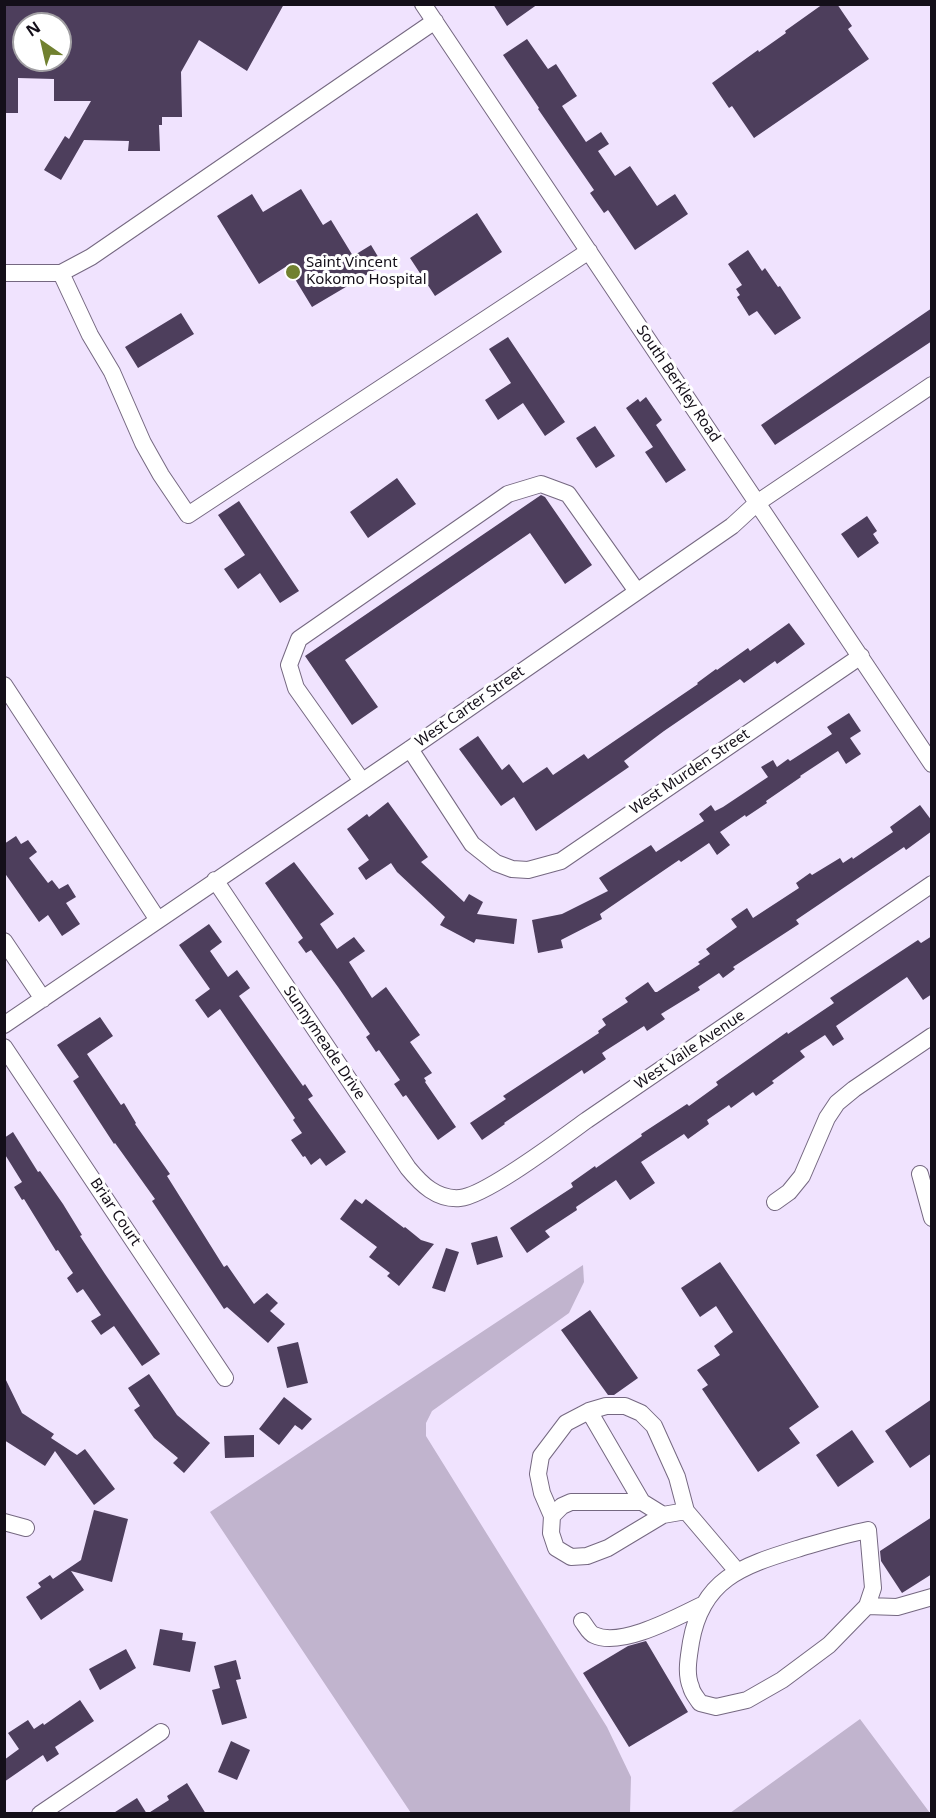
<!DOCTYPE html>
<html>
<head>
<meta charset="utf-8">
<style>
	body { margin:0 }
	#map { position:relative; width:936px; height:1818px; overflow:hidden; background:#f0e3fe; font-family:"Noto Sans",sans-serif }
	canvas { display:block }
	.frame { position:absolute; inset:0; border:6px solid #140f19; pointer-events:none }
	.north { position:absolute; left:12px; top:12px; width:60px; height:60px; box-sizing:border-box; background:#fff; border:2px solid #a19fa3; border-radius:50%; rotate:326deg; font-size:16px; font-weight:700; line-height:24px; text-align:center; color:#140f19 }
	.north::after { content:''; display:block; margin:auto; width:21px; height:27px; background:#718130; clip-path:polygon(50% 0,100% 100%,50% 72%,0 100%) }
</style>
</head>
<body>
<div id="map">
<canvas width="936" height="1818"></canvas>
<div class="frame"></div>
<div class="north">N</div>
</div>
<script>
const g = document.querySelector('canvas').getContext('2d');
g.lineJoin = 'round';
function paint(path, color) { g.fillStyle = color; g.fill(path, 'evenodd'); }
function stroke(path, color, width, dash) { g.strokeStyle = color; g.lineWidth = width; g.lineCap = dash ? 'butt' : 'round'; g.setLineDash(dash || []); g.stroke(path); }
function drawText(font, color, halo, rows, align = 'center') {
  g.font = font + ' "Noto Sans",sans-serif'; g.lineWidth = 6; g.setLineDash([]); g.textBaseline = 'middle'; g.strokeStyle = halo; g.fillStyle = color; for (const [text, x, y, turn = 0] of rows) {
    g.save(); g.translate(x, y); g.rotate((+turn || 0) * Math.PI / 180); g.textAlign = isNaN(turn) ? turn : align; if (halo) g.strokeText(text, 0, 0); g.fillText(text, 0, 0); g.restore();
  }
}
paint(new Path2D(`
	M 583,1265 L 584,1282 L 569,1313 L 432,1411 L 426,1423 L 426,1436 L 607,1727 L 631,1777 L 630,1813 L 411,1813 L 210,1512 Z
	M 860,1719 L 930,1813 L 730,1813 Z`), '#c1b4ce');
paint(new Path2D(`
	M 4,4 L 284,4 L 247,71 L 199,40 L 181,72 L 182,117 L 162,117 L 162,125 L 159,125 L 160,151 L 128,151 L 129,141 L 84,140 L 61,180 L 44,170 L 65,136 L 69,139 L 91,101 L 54,101 L 54,79 L 18,78 L 18,113 L 4,113 ZM 24,24 L 60,24 L 60,60 L 24,60 Z
	M 493,4 L 538,4 L 507,26 Z
	M 823,4 L 837,4 L 852,26 L 848,29 L 869,59 L 754,138 L 732,106 L 729,108 L 712,83 L 758,50 L 759,52 L 786,33 L 785,31 Z
	M 527,39 L 548,69 L 556,64 L 577,96 L 562,106 L 586,142 L 601,132 L 609,144 L 598,151 L 615,176 L 630,166 L 657,206 L 675,194 L 688,214 L 635,250 L 608,210 L 604,213 L 590,193 L 594,190 L 538,109 L 539,108 L 503,55 Z
	M 301,189 L 323,225 L 331,220 L 353,256 L 371,245 L 383,265 L 312,307 L 287,266 L 259,284 L 217,216 L 252,194 L 263,212 Z
	M 477,213 L 502,252 L 435,296 L 410,258 Z
	M 748,250 L 762,271 L 765,268 L 778,287 L 780,286 L 801,318 L 775,335 L 757,311 L 749,316 L 737,297 L 740,295 L 736,289 L 742,285 L 728,264 Z
	M 932,308 L 932,341 L 775,445 L 761,425 Z
	M 181,313 L 194,334 L 138,368 L 125,347 Z
	M 508,337 L 565,422 L 545,436 L 523,403 L 498,420 L 485,400 L 511,383 L 489,349 Z
	M 646,397 L 662,420 L 656,425 L 686,470 L 666,483 L 645,452 L 653,447 L 626,408 L 638,399 L 640,402 Z
	M 595,426 L 615,456 L 596,468 L 576,438 Z
	M 397,478 L 416,504 L 368,538 L 350,512 Z
	M 541,495 L 545,497 L 592,565 L 565,584 L 530,533 L 345,660 L 378,707 L 352,725 L 305,656 Z
	M 239,501 L 299,591 L 280,603 L 260,573 L 238,589 L 224,569 L 245,555 L 218,515 Z
	M 867,516 L 877,531 L 873,534 L 879,543 L 858,558 L 841,534 Z
	M 789,623 L 805,644 L 777,664 L 775,661 L 744,683 L 740,679 L 664,731 L 624,761 L 629,767 L 536,831 L 514,797 L 501,806 L 459,749 L 478,736 L 502,770 L 509,764 L 523,783 L 547,767 L 553,775 L 584,754 L 588,759 L 698,684 L 697,683 L 716,669 L 717,670 L 748,648 L 750,651 Z
	M 849,713 L 861,731 L 850,738 L 861,754 L 846,764 L 838,751 L 800,776 L 801,777 L 766,801 L 767,803 L 746,817 L 745,815 L 720,832 L 730,845 L 717,855 L 709,843 L 681,862 L 679,860 L 600,914 L 602,919 L 561,940 L 563,948 L 538,953 L 532,920 L 562,914 L 608,891 L 599,878 L 651,845 L 656,852 L 704,821 L 699,814 L 711,805 L 715,811 L 723,807 L 768,777 L 761,767 L 773,760 L 777,767 L 788,759 L 790,761 L 832,734 L 827,727 Z
	M 388,802 L 428,857 L 421,862 L 464,902 L 469,894 L 483,902 L 477,914 L 517,919 L 514,944 L 476,939 L 474,943 L 440,925 L 445,917 L 397,872 L 391,863 L 366,880 L 358,868 L 369,860 L 347,829 L 367,814 L 369,817 Z
	M 920,805 L 932,821 L 932,831 L 906,850 L 904,847 L 796,920 L 799,924 L 733,967 L 735,969 L 723,978 L 719,973 L 698,987 L 700,990 L 661,1014 L 665,1019 L 647,1031 L 644,1026 L 602,1053 L 606,1059 L 584,1074 L 582,1070 L 504,1123 L 505,1124 L 482,1140 L 470,1123 L 506,1099 L 503,1096 L 599,1033 L 598,1031 L 606,1025 L 602,1019 L 628,1002 L 625,998 L 648,982 L 655,992 L 657,992 L 700,964 L 698,962 L 710,954 L 706,949 L 737,927 L 731,919 L 747,908 L 753,918 L 799,888 L 796,883 L 810,873 L 812,875 L 840,858 L 843,863 L 852,857 L 853,859 L 893,832 L 890,827 Z
	M 16,836 L 21,844 L 28,840 L 37,852 L 29,858 L 48,883 L 52,880 L 59,889 L 68,884 L 76,897 L 66,903 L 80,924 L 62,936 L 48,915 L 39,922 L 4,872 L 4,844 Z
	M 294,862 L 334,914 L 320,924 L 337,949 L 354,937 L 365,951 L 349,962 L 372,998 L 386,987 L 420,1035 L 410,1042 L 432,1073 L 424,1078 L 426,1081 L 425,1082 L 456,1127 L 438,1140 L 406,1095 L 403,1097 L 394,1084 L 400,1080 L 379,1050 L 376,1052 L 366,1037 L 370,1034 L 338,987 L 311,950 L 306,953 L 298,942 L 303,938 L 265,883 Z
	M 209,924 L 222,942 L 210,951 L 228,977 L 237,970 L 250,988 L 239,996 L 303,1086 L 305,1084 L 313,1096 L 308,1099 L 346,1152 L 326,1166 L 320,1158 L 311,1165 L 305,1156 L 303,1157 L 291,1140 L 302,1133 L 293,1120 L 295,1118 L 220,1009 L 208,1018 L 195,1000 L 210,989 L 179,945 Z
	M 932,936 L 932,994 L 923,1000 L 907,977 L 836,1026 L 844,1039 L 833,1046 L 825,1035 L 800,1051 L 805,1057 L 772,1081 L 774,1083 L 756,1096 L 753,1092 L 731,1108 L 729,1105 L 707,1120 L 709,1124 L 688,1139 L 684,1134 L 641,1162 L 655,1183 L 630,1200 L 616,1180 L 576,1207 L 577,1210 L 545,1231 L 550,1237 L 527,1253 L 510,1228 L 573,1187 L 571,1183 L 595,1166 L 596,1168 L 642,1136 L 641,1134 L 687,1104 L 689,1106 L 718,1085 L 716,1082 L 787,1032 L 788,1034 L 834,1003 L 830,998 L 918,940 L 921,943 Z
	M 100,1017 L 113,1036 L 87,1054 L 121,1105 L 124,1103 L 136,1123 L 135,1124 L 170,1174 L 167,1176 L 224,1267 L 227,1265 L 254,1304 L 267,1293 L 278,1303 L 270,1311 L 285,1324 L 268,1343 L 227,1307 L 224,1309 L 152,1201 L 155,1199 L 115,1143 L 114,1144 L 73,1081 L 79,1077 L 57,1045 Z
	M 13,1132 L 38,1172 L 40,1171 L 63,1204 L 82,1235 L 80,1236 L 105,1274 L 160,1354 L 142,1366 L 114,1326 L 101,1335 L 91,1321 L 101,1315 L 83,1289 L 77,1293 L 67,1278 L 73,1273 L 58,1250 L 56,1251 L 24,1199 L 22,1200 L 14,1187 L 22,1182 L 4,1153 L 4,1138 Z
	M 355,1199 L 362,1204 L 366,1199 L 404,1228 L 405,1227 L 421,1240 L 434,1244 L 399,1286 L 387,1276 L 390,1273 L 369,1257 L 377,1247 L 340,1219 Z
	M 497,1236 L 503,1257 L 477,1265 L 471,1243 Z
	M 446,1248 L 459,1252 L 445,1292 L 432,1288 Z
	M 720,1262 L 819,1407 L 789,1428 L 800,1443 L 758,1472 L 702,1389 L 708,1385 L 697,1370 L 720,1355 L 714,1346 L 733,1332 L 716,1306 L 700,1317 L 681,1288 Z
	M 590,1310 L 638,1378 L 614,1395 L 608,1395 L 561,1330 Z
	M 298,1342 L 308,1383 L 287,1388 L 277,1347 Z
	M 149,1374 L 177,1415 L 210,1443 L 184,1473 L 173,1463 L 178,1458 L 154,1438 L 134,1410 L 140,1406 L 128,1388 Z
	M 4,1376 L 22,1413 L 54,1434 L 51,1438 L 77,1455 L 85,1449 L 115,1489 L 94,1505 L 55,1451 L 45,1466 L 4,1440 Z
	M 284,1397 L 312,1419 L 302,1430 L 295,1425 L 279,1445 L 259,1429 Z
	M 932,1399 L 932,1453 L 910,1468 L 885,1431 Z
	M 852,1430 L 874,1462 L 838,1487 L 816,1455 Z
	M 254,1435 L 254,1457 L 225,1458 L 224,1436 Z
	M 94,1510 L 128,1519 L 112,1582 L 71,1571 L 84,1590 L 41,1620 L 26,1597 L 41,1587 L 38,1583 L 50,1575 L 53,1579 L 81,1560 Z
	M 932,1517 L 932,1574 L 902,1593 L 881,1561 L 880,1551 Z
	M 160,1629 L 183,1633 L 182,1640 L 196,1642 L 190,1672 L 153,1665 Z
	M 646,1641 L 688,1712 L 629,1747 L 583,1673 L 628,1646 Z
	M 126,1649 L 136,1668 L 100,1690 L 89,1669 Z
	M 236,1660 L 241,1679 L 236,1680 L 247,1718 L 222,1725 L 212,1690 L 220,1688 L 214,1666 Z
	M 80,1700 L 94,1721 L 55,1747 L 59,1754 L 47,1762 L 43,1755 L 4,1782 L 4,1760 L 19,1749 L 8,1733 L 28,1720 L 34,1729 L 43,1723 L 44,1725 Z
	M 231,1741 L 250,1750 L 237,1780 L 218,1772 Z
	M 187,1783 L 206,1814 L 147,1814 L 169,1800 L 167,1796 Z
	M 137,1798 L 147,1814 L 112,1814 Z`), '#4d3e5c');
const minor = new Path2D(`
	M 423,4 L 932,764
	M 4,273 L 61,273 L 91,257 L 435,21
	M 61,273 L 90,335 L 112,372 L 143,443 L 161,475 L 188,515 L 589,251
	M 4,685 L 158,920
	M 410,749 L 472,844 L 496,863 L 512,869 L 528,870 L 561,861 L 861,656
	M 362,781 L 296,688 L 289,665 L 299,639 L 508,494 L 541,484 L 568,494 L 636,590
	M 215,880 L 408,1168 C 421,1184 437,1200 460,1198 C 486,1196 562,1138 587,1120 C 702,1042 817,963 932,884
	M 4,941 L 43,999
	M 4,1025 L 410,749 L 732,526 L 757,503 L 932,385
	M 4,1047 L 225,1378
	M 920,1174 L 932,1218
	M 775,1202 L 789,1192 L 802,1176 L 827,1118 L 837,1103 L 854,1089 L 932,1036
	M 589,1411 L 642,1502
	M 686,1511 L 663,1515 L 608,1548 L 587,1556 L 571,1557 L 556,1548 L 551,1533 L 552,1516 L 542,1493 L 538,1474 L 541,1456 L 566,1423 L 589,1411 L 606,1406 L 625,1406 L 641,1413 L 654,1426 L 677,1477 L 686,1511 L 737,1571
	M 552,1516 L 562,1506 L 571,1502 L 642,1502 L 663,1515
	M 4,1522 L 26,1528
	M 868,1530 L 873,1588 L 867,1606 L 829,1645 L 782,1680 L 747,1700 L 716,1707 L 700,1703 C 697,1698 692,1693 691,1687 C 685,1673 689,1656 691,1642 C 702,1579 742,1566 797,1549 C 821,1542 843,1535 868,1530 Z
	M 867,1606 L 897,1607 L 932,1597
	M 582,1621 C 586,1626 589,1633 594,1635 C 621,1648 677,1617 702,1605
	M 40,1814 L 161,1732`);
stroke(minor, '#756881', 18);
stroke(minor, '#fff', 16);
for (const [x, y, r, color] of [
	[293,272,8,"#718130"]
]) { const dot = new Path2D(); dot.arc(x, y, r, 0, 2 * Math.PI); g.fillStyle = color; g.fill(dot); stroke(dot, '#fff', 2); }
drawText('15px', '#140f19', '#fff', [
	["Saint Vincent",306,263],
	["Kokomo Hospital",306,280]
], 'left');
drawText('15px', '#140f19', '#fff', [
	["South Berkley Road",678,384,56],
	["West Carter Street",470,707,-35],
	["West Murden Street",690,772,-34],
	["Sunnymeade Drive",324,1043,56],
	["West Vaile Avenue",690,1050,-34],
	["Briar Court",115,1212,56]
]);
</script>
</body>
</html>
